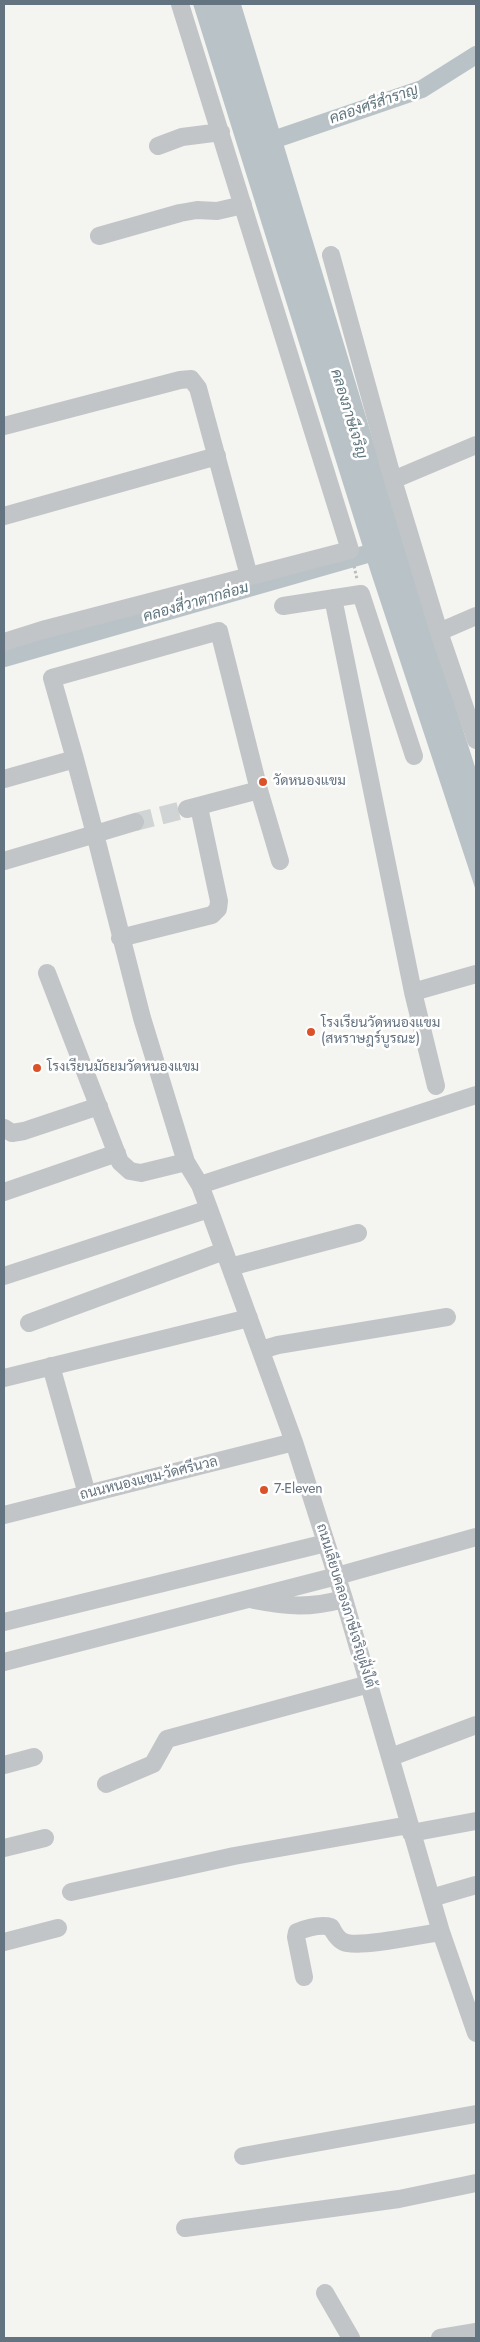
<!DOCTYPE html>
<html>
<head>
<meta charset="utf-8">
<style>
	body { margin:0 }
	#map { position:relative; width:480px; height:2342px; overflow:hidden; background:#f4f4f0; font-family:Jost,sans-serif }
	canvas { display:block }
	.frame { position:absolute; inset:0; border:5px solid #647380; pointer-events:none }
</style>
</head>
<body>
<div id="map">
<canvas width="480" height="2342"></canvas>
<div class="frame"></div>
</div>
<script>
const g = document.querySelector('canvas').getContext('2d');
g.lineJoin = 'round';
function paint(path, color) { g.fillStyle = color; g.fill(path, 'evenodd'); }
function stroke(path, color, width, dash) { g.strokeStyle = color; g.lineWidth = width; g.lineCap = dash ? 'butt' : 'round'; g.setLineDash(dash || []); g.stroke(path); }
function drawText(font, color, halo, rows, align = 'center') {
  g.font = font + ' Jost,Sarabun,sans-serif'; g.lineWidth = 5; g.setLineDash([]); g.textBaseline = 'middle'; g.strokeStyle = halo; g.fillStyle = color; for (const [text, x, y, turn = 0] of rows) {
    g.save(); g.translate(x, y); g.rotate((+turn || 0) * Math.PI / 180); g.textAlign = isNaN(turn) ? turn : align; if (halo) g.strokeText(text, 0, 0); g.fillText(text, 0, 0); g.restore();
  }
}
paint(new Path2D(`
	M 193,4 L 241,4 L 410,562 L 476,770 L 476,891 L 371,573 Z`), '#b9c3c7');
stroke(new Path2D(`
	M 267,142 L 422,89 L 476,55
	M 4,658 L 388,548`), '#b9c3c7', 18);
stroke(new Path2D(`
	M 135,822 L 187,809`), '#d0d4d4', 18, [18, 9]);
stroke(new Path2D(`
	M 354,566 L 357,579`), '#bbbdbf', 3, [2.5, 2.5]);
stroke(new Path2D(`
	M 158,146 L 182,137 L 221,132
	M 99,236 L 180,213 L 197,210 L 217,211 L 243,205
	M 331,255 L 393,480 L 439,632 L 476,740
	M 4,426 L 180,380 L 191,379 L 198,388 L 249,576
	M 393,480 L 476,445
	M 4,516 L 217,456
	M 333,598 L 413,992 L 476,974
	M 283,606 L 361,594 L 414,756
	M 439,632 L 476,616
	M 4,642 L 42,630 L 350,550 L 180,4
	M 75,759 L 52,678 L 219,631 L 259,790 L 187,809
	M 4,779 L 75,759 L 95,834 L 4,861
	M 259,790 L 280,861
	M 135,822 L 95,834 L 142,1018 L 186,1162 L 200,1185 L 209,1209 L 294,1442 L 344,1599 L 441,1932 L 476,2033
	M 120,938 L 212,915 L 218,909 L 219,901 L 199,807
	M 47,973 L 120,1162 L 130,1171 L 141,1173 L 186,1162
	M 413,992 L 436,1086
	M 4,1128 L 12,1133 L 24,1131 L 99,1106
	M 200,1185 L 476,1095
	M 4,1192 L 117,1153
	M 230,1267 L 358,1233
	M 4,1276 L 209,1209
	M 29,1323 L 224,1251
	M 261,1350 L 278,1345 L 447,1317
	M 51,1366 L 87,1494
	M 4,1378 L 249,1318
	M 4,1515 L 294,1442
	M 254,1600 C 289,1607 310,1608 344,1599
	M 4,1622 L 326,1543
	M 4,1662 L 337,1576 L 476,1537
	M 391,1757 L 476,1725
	M 4,1765 L 34,1757
	M 106,1784 L 153,1764 L 167,1739 L 369,1684
	M 411,1833 L 476,1821
	M 4,1848 L 45,1838
	M 71,1892 L 234,1856 L 409,1825
	M 431,1898 L 476,1885
	M 4,1942 L 58,1928
	M 304,1977 L 296,1937 L 297,1932 C 307,1928 321,1924 331,1927 C 334,1933 339,1942 347,1943 C 366,1947 419,1935 441,1932
	M 243,2156 L 476,2114
	M 185,2228 L 399,2199 L 476,2183
	M 325,2293 L 351,2338
	M 440,2338 L 476,2332`), '#c2c5c8', 18);
for (const [x, y, r, color] of [
	[263,782,5,"#db5229"],
	[311,1032,5,"#db5229"],
	[37,1068,5,"#db5229"],
	[264,1490,5,"#db5229"]
]) { const dot = new Path2D(); dot.arc(x, y, r, 0, 2 * Math.PI); g.fillStyle = color; g.fill(dot); stroke(dot, '#fff', 2); }
drawText('14px', '#647380', '#fff', [
	["วัดหนองแขม",273,782],
	["โรงเรียนวัดหนองแขม",321,1024],
	["(สหราษฎร์บูรณะ)",321,1040],
	["โรงเรียนมัธยมวัดหนองแขม",47,1068],
	["7-Eleven",274,1490]
], 'left');
drawText('14px', '#647380', '#fff', [
	["ถนนหนองแขม-วัดศรีนวล",149,1479,-14],
	["ถนนเลียบคลองภาษีเจริญฝั่งใต้",345,1606,73]
]);
drawText('italic 15px', '#5f757d', '#fff', [
	["คลองศรีสำราญ",374,105,-19],
	["คลองภาษีเจริญ",348,414,73],
	["คลองสี่วาตากล่อม",196,603,-16]
]);
</script>
</body>
</html>
